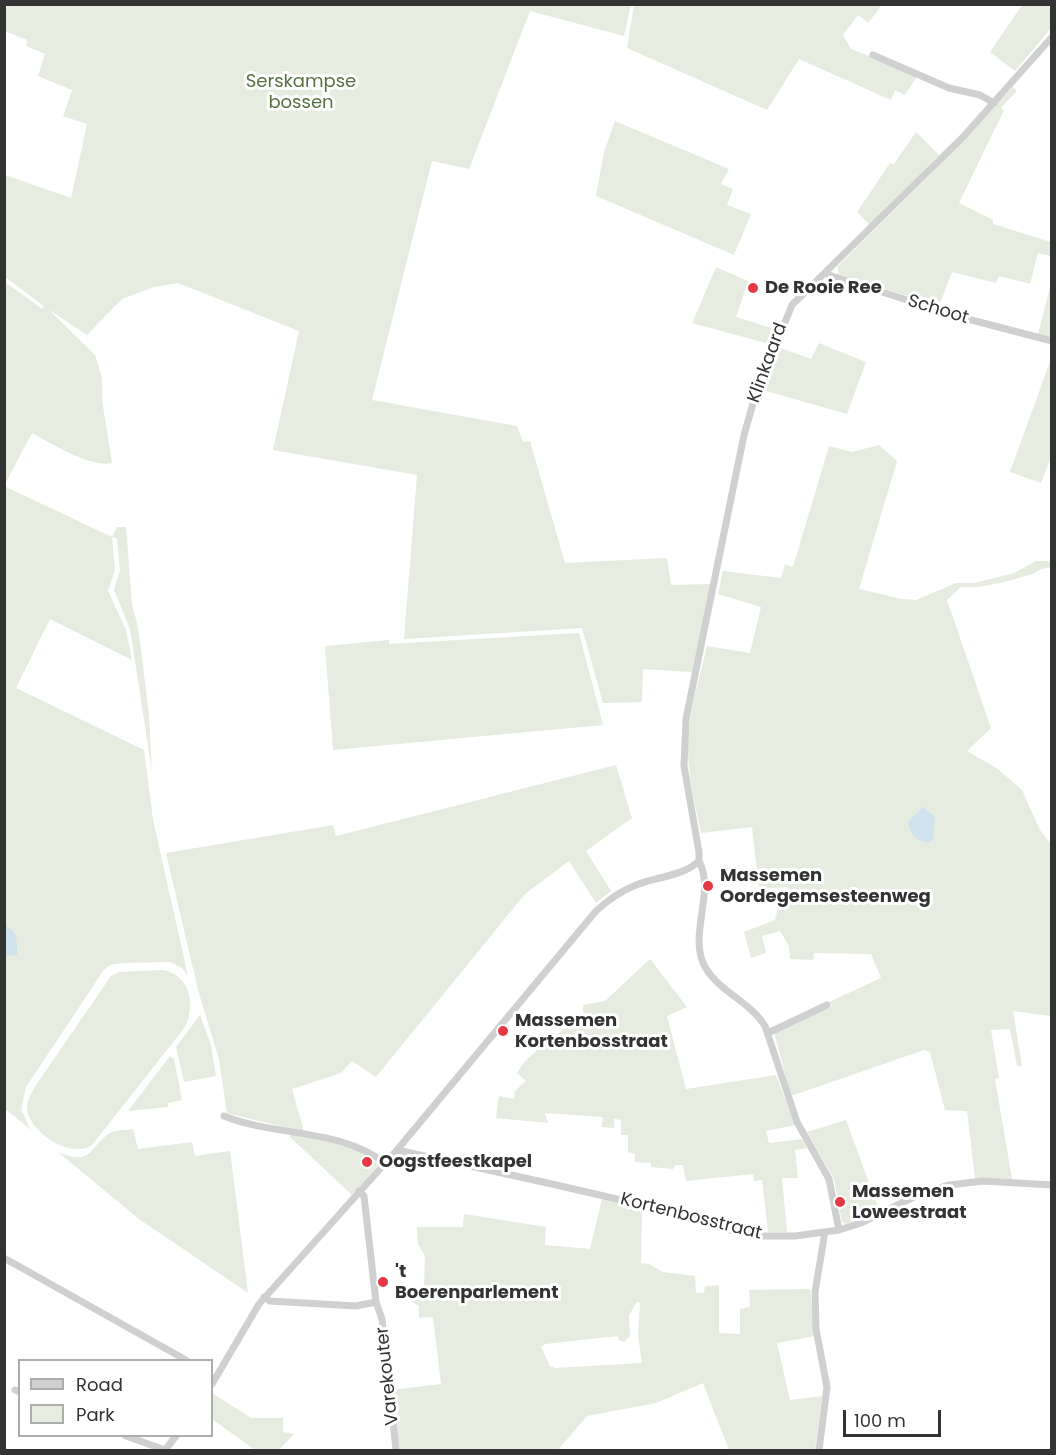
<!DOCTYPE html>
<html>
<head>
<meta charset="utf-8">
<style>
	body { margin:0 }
	#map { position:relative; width:1056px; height:1455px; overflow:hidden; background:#fff; font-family:Poppins,sans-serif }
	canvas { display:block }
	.frame { position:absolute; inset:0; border:6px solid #333; pointer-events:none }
	.legend { position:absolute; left:18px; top:1359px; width:195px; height:78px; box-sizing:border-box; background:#fff; border:2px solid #adadad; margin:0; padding:8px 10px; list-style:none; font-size:18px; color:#333 }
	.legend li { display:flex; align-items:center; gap:12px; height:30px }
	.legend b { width:30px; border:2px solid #adadad }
	.scale { position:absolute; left:843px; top:1410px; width:98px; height:27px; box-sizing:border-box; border:3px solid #333; border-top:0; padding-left:8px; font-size:18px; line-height:21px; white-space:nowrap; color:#333; -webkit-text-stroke:4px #fff; paint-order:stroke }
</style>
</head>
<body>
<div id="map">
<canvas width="1056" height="1455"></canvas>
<div class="frame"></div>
<ul class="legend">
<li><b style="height:8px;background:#d0d0d0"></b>Road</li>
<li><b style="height:16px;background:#e6ecdf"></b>Park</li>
</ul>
<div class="scale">100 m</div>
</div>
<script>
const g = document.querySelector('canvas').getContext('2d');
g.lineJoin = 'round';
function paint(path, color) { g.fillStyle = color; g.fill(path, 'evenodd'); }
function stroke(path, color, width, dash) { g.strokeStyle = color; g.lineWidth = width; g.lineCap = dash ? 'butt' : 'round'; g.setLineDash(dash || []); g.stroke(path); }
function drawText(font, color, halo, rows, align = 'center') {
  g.font = font + ' Poppins,sans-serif'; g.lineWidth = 6; g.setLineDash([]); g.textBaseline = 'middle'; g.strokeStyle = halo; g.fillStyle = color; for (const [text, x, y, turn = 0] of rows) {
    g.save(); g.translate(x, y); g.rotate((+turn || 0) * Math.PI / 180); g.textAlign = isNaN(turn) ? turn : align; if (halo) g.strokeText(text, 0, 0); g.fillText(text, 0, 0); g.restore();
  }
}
paint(new Path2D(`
	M 5,5 L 631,5 L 624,36 L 530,11 L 469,169 L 432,161 L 372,400 L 517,426 L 523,442 L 530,441 L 565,563 L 667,558 L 671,585 L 711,584 L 692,672 L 643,669 L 642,702 L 603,703 L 582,628 L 404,639 L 417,475 L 273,450 L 299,331 L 178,283 L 154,287 L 122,299 L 87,335 L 48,309 L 95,355 L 102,378 L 102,400 L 112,463 C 90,468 51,443 32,433 L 5,484 L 5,282 L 42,309 L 44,306 L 5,277 L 5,175 L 71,198 L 87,124 L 63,116 L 72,90 L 38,76 L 45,54 L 26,46 L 27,40 L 5,31 Z
	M 634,5 L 882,5 L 868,23 L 858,15 L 843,35 L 851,49 L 918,75 L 905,95 L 895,90 L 891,100 L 799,59 L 767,110 L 627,48 Z
	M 1022,5 L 1051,5 L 1051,28 L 1015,71 L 990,52 Z
	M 1013,87 L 1017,91 L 1001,108 L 1004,110 L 959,203 L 993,220 L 993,224 L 1051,242 L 1051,256 L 1038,253 L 1030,284 L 999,276 L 996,283 L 952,272 L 939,306 L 838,274 L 838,266 L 929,176 Z
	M 615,121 L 729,169 L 721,184 L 733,189 L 727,205 L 751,214 L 734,255 L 596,196 L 604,152 Z
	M 916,132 L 939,155 L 870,225 L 857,212 L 890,163 L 894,164 Z
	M 716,267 L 748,281 L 736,317 L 774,329 L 769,344 L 692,323 Z
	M 1051,283 L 1051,337 L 1038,334 Z
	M 819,343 L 866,362 L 847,414 L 763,390 L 778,347 L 811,359 Z
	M 1051,359 L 1051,457 L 1041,483 L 1010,472 Z
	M 879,445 L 897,461 L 859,589 L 902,599 L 916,600 L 956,583 L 974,583 L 1014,573 L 1036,561 L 1051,561 L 1051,568 C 1042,566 1037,573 1029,575 C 1008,581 983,589 961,587 L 947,600 L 991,728 L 967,751 L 998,769 L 1022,790 L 1040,830 L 1051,844 L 1051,1016 L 1013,1011 L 1022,1066 L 1017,1066 L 1010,1029 L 991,1030 L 999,1078 L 995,1079 L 1012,1179 L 975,1178 L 967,1111 L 945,1110 L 930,1052 L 924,1050 L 791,1096 L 774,1032 L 832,1006 L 829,1002 L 881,978 L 871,954 L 814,953 L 813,960 L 790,959 L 789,946 L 780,931 L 762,936 L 766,953 L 751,958 L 744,932 L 775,920 L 778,908 L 790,901 L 788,887 L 759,889 L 752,827 L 701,833 C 695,803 687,773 688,742 C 689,710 700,677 707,646 L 750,653 L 761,607 L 718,594 L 723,571 L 781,578 L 785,564 L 793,567 L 829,446 L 852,452 Z
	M 4,486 L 112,537 L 117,527 L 126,527 L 132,604 L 138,627 L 149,714 L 152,772 L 130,629 L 114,590 L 120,570 L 117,538 L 112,537 L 115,570 L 108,591 L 126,630 L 132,660 L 50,619 L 16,688 L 144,750 L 153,820 L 188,976 L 182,968 L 170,962 L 122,963 L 110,965 L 103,971 L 26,1087 L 21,1110 L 31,1130 L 4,1108 Z
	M 579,633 L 603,725 L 333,750 L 325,646 L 389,640 L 389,644 Z
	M 616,765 L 632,818 L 586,851 L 611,891 L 596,903 L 569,861 L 525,894 L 376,1077 L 352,1061 L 341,1073 L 292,1089 L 304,1132 L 227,1113 L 219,1059 L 198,990 L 166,853 L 333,825 L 336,836 Z
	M 650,959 L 687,1007 L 667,1016 L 686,1089 L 776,1075 L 795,1125 L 766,1131 L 769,1143 L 802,1139 L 807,1148 L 795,1150 L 798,1178 L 782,1178 L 787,1232 L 768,1232 L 762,1180 L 754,1181 L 753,1174 L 686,1181 L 683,1165 L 675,1165 L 673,1169 L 651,1167 L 651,1163 L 635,1162 L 635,1154 L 628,1152 L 628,1135 L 621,1135 L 621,1120 L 614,1119 L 614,1128 L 602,1127 L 603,1117 L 545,1113 L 548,1123 L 496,1118 L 499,1096 L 514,1099 L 515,1091 L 526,1081 L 517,1073 L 524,1062 L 542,1046 L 583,1014 L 583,1005 L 605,1001 Z
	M 162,970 C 190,974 196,1005 185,1027 L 92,1145 C 71,1160 27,1131 27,1107 C 27,1099 33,1091 36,1085 L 111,976 L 119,972 Z
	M 200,1015 L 211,1045 L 216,1076 L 184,1082 L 176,1047 Z
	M 170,1056 L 174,1059 L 182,1100 L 168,1103 L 168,1107 L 128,1111 Z
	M 846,1120 L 879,1210 L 846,1224 L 842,1222 L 834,1179 L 807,1132 Z
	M 133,1129 L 138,1149 L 192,1142 L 195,1156 L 230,1151 L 248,1293 L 139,1219 L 58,1152 C 93,1166 88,1148 110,1133 C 116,1130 127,1130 133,1129 Z
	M 292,1133 L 357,1149 L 379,1164 L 352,1195 L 290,1137 Z
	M 602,1199 L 642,1208 L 641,1263 L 649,1264 L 663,1272 L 695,1276 L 696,1293 L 704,1293 L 705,1286 L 719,1285 L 719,1333 L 740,1334 L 740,1309 L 750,1307 L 749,1290 L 810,1289 L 815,1336 L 777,1343 L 790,1400 L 822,1396 L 815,1450 L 729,1450 L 703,1383 L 656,1403 L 587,1416 L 558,1450 L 398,1450 L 391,1390 L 441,1384 L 433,1317 L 419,1318 L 419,1306 L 411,1301 L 413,1296 L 424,1292 L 425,1256 L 418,1244 L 417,1227 L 463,1227 L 464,1214 L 546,1227 L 545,1245 L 590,1249 ZM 637,1302 L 640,1303 L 638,1334 L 642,1363 L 555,1368 L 550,1366 L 541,1347 L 545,1344 L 618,1336 L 619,1340 L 624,1342 L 630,1336 L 629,1315 Z
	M 212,1393 L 251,1418 L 283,1418 L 283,1432 L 294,1434 L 279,1450 L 255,1450 L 212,1419 Z`), '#e6ecdf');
paint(new Path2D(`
	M 923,807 L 935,817 L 933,838 L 930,843 C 916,841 910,835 908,822 Z
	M 4,925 C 18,932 17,940 17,955 L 5,956 Z`), '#cfe2ee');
stroke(new Path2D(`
	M 873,55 L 949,88 L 980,95 L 994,103
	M 826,274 L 960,317 L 1052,341
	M 699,861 C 715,891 690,931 703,963 C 716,991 749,1000 765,1026 L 797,1122 L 829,1179 L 839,1230
	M 768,1033 L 827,1005
	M 224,1116 C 276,1137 339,1128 385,1163
	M 397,1150 L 552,1184 L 664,1210 L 733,1231 L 765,1236 L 795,1236 L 839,1230 L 861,1223 L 922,1193 L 949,1185 L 983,1181 L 1052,1185
	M 359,1191 L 364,1196 L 376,1302 L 382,1319 L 396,1450
	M 4,1258 L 186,1360
	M 264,1297 L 270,1301 L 356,1306 L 376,1302
	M 212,1384 L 259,1304 L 397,1150 L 596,911 C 608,900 621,891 636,885 C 655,877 684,876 699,861 L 699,852 L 684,766 L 686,719 L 744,435 L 756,393 L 792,305 L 963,137 L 1052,37
	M 15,1390 L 20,1392
	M 126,1436 L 165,1450
	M 165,1450 L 176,1436
	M 819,1450 L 827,1387 L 816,1329 L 815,1292 L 825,1232`), '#d0d0d0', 7);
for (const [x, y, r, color] of [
	[753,288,6,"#e63946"],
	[708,886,6,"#e63946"],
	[503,1031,6,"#e63946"],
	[367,1162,6,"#e63946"],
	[840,1202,6,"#e63946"],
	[383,1282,6,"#e63946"]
]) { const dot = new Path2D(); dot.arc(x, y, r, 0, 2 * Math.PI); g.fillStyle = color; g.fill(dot); stroke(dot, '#fff', 2); }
drawText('18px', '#56703f', '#fff', [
	["Serskampse",301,82],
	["bossen",301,103]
]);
drawText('bold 18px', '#333', '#fff', [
	["De Rooie Ree",765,288],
	["Massemen",720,876],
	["Oordegemsesteenweg",720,897],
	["Massemen",515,1021],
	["Kortenbosstraat",515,1042],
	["Oogstfeestkapel",379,1162],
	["Massemen",852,1192],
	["Loweestraat",852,1213],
	["'t",395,1272],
	["Boerenparlement",395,1293]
], 'left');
drawText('18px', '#333', '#fff', [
	["Schoot",938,310,17],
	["Klinkaard",768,363,-70],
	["Kortenbosstraat",691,1217,14],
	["Varekouter",388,1376,-96]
]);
</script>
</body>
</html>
